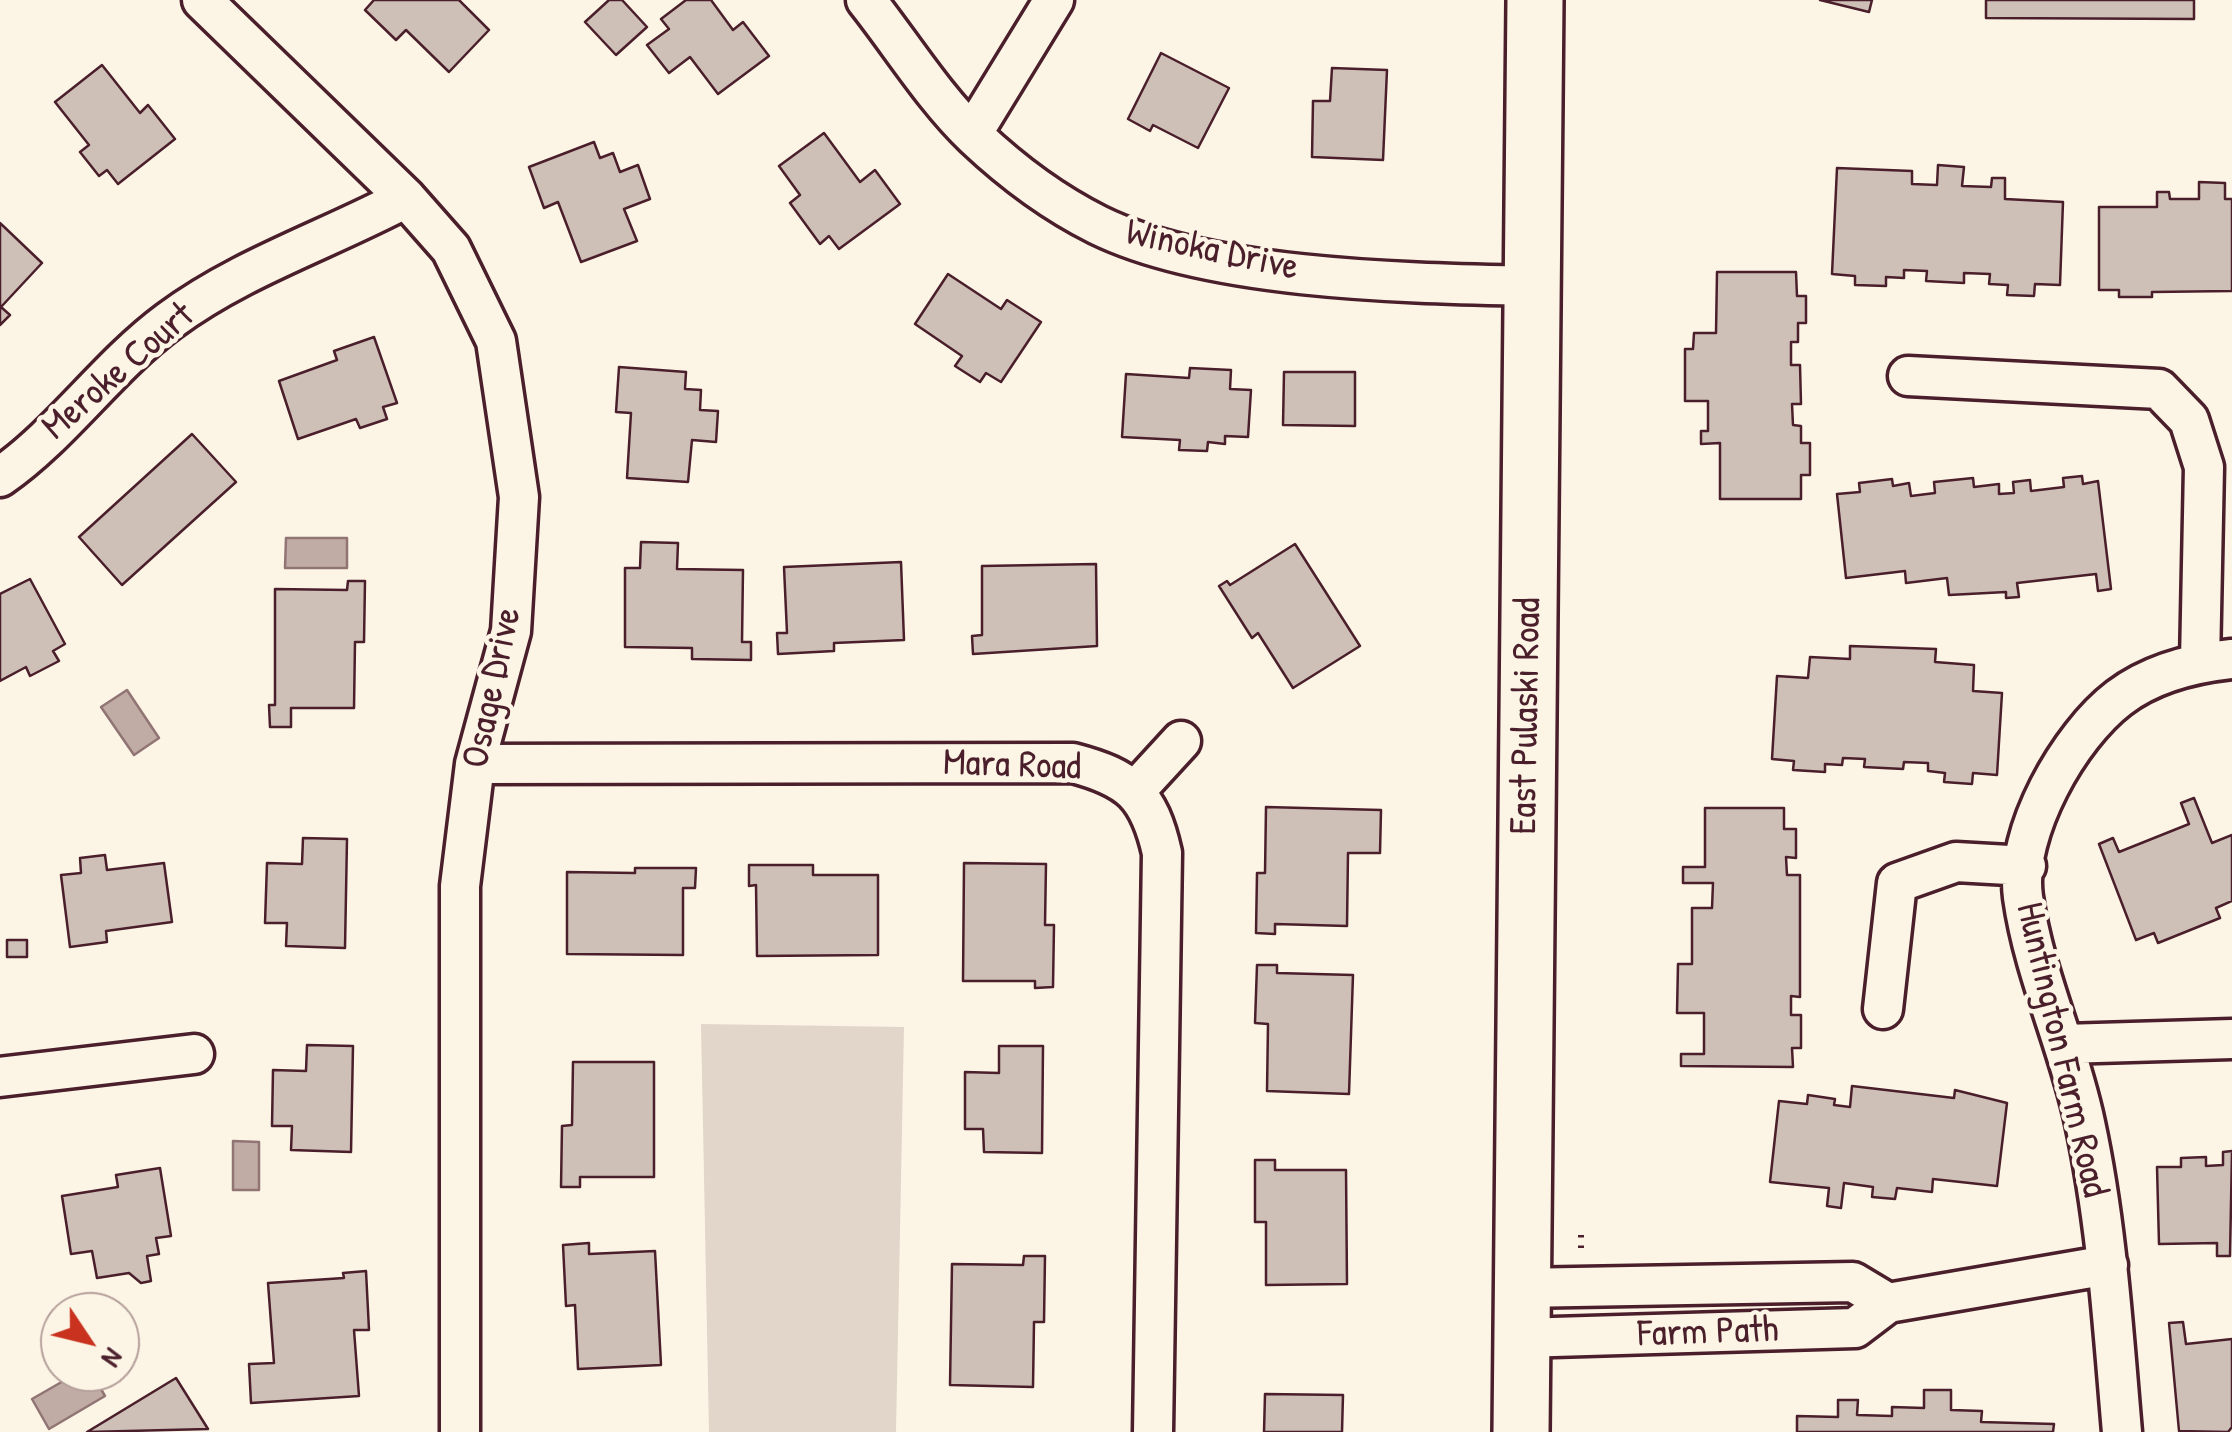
<!DOCTYPE html>
<html>
<head>
<meta charset="utf-8">
<style>
	body { margin:0 }
	#map { position:relative; width:2232px; height:1432px; overflow:hidden; background:#fcf5e5; font-family:"Patrick Hand",sans-serif }
	canvas { display:block }
	.north { position:absolute; left:40px; top:1292px; width:100px; height:100px; box-sizing:border-box; background:#fcf5e5; border:2px solid #b59f9b; border-radius:50%; rotate:125deg; font-size:28px; font-weight:700; line-height:40px; text-align:center; color:#4a1f2b }
	.north::after { content:''; display:block; margin:auto; width:35px; height:45px; background:#c8321e; clip-path:polygon(50% 0,100% 100%,50% 72%,0 100%) }
</style>
</head>
<body>
<div id="map">
<canvas width="2232" height="1432"></canvas>
<div class="north">N</div>
</div>
<script>
const g = document.querySelector('canvas').getContext('2d');
g.lineJoin = 'round';
function paint(path, color) { g.fillStyle = color; g.fill(path, 'evenodd'); }
function stroke(path, color, width, dash) { g.strokeStyle = color; g.lineWidth = width; g.lineCap = dash ? 'butt' : 'round'; g.setLineDash(dash || []); g.stroke(path); }
function drawText(font, color, halo, rows, align = 'center') {
  g.font = font + ' "Patrick Hand",sans-serif'; g.lineWidth = 9; g.setLineDash([]); g.textBaseline = 'middle'; g.strokeStyle = halo; g.fillStyle = color; for (const [text, x, y, turn = 0] of rows) {
    g.save(); g.translate(x, y); g.rotate((+turn || 0) * Math.PI / 180); g.textAlign = isNaN(turn) ? turn : align; if (halo) g.strokeText(text, 0, 0); g.fillText(text, 0, 0); g.restore();
  }
}
paint(new Path2D(`
	M 701,1024 L 904,1027 L 896,1432 L 709,1432 Z`), '#e2d5ca');
const water = new Path2D(`
	M 286,538 L 347,538 L 347,568 L 285,568 Z
	M 127,690 L 159,738 L 134,755 L 101,707 Z
	M 233,1141 L 259,1142 L 259,1190 L 233,1190 Z
	M 79,1372 L 91,1372 L 105,1396 L 49,1429 L 32,1399 Z`);
paint(water, '#c0aca5');
stroke(water, '#917474', 2.5);
const building = new Path2D(`
	M 374,0 L 459,0 L 489,30 L 449,72 L 406,30 L 396,40 L 365,10 Z
	M 609,0 L 622,0 L 647,27 L 616,55 L 585,22 Z
	M 686,0 L 711,0 L 733,30 L 743,22 L 769,56 L 718,94 L 690,57 L 669,73 L 647,45 L 669,29 L 661,19 Z
	M 1820,0 L 1872,0 L 1869,12 Z
	M 1986,0 L 2194,0 L 2194,19 L 1986,18 Z
	M 1161,53 L 1229,88 L 1198,148 L 1153,125 L 1150,131 L 1128,119 Z
	M 102,65 L 140,113 L 148,105 L 175,139 L 118,184 L 107,170 L 99,176 L 80,152 L 89,145 L 55,102 Z
	M 1332,68 L 1387,70 L 1383,160 L 1312,157 L 1313,101 L 1330,101 Z
	M 824,133 L 860,182 L 875,170 L 900,204 L 839,249 L 829,236 L 820,244 L 790,203 L 800,195 L 779,166 Z
	M 594,142 L 600,158 L 613,153 L 620,172 L 638,165 L 650,199 L 624,209 L 637,241 L 581,262 L 558,202 L 544,208 L 529,167 Z
	M 1938,165 L 1964,167 L 1962,186 L 1991,187 L 1992,178 L 2005,178 L 2005,199 L 2063,202 L 2060,285 L 2035,284 L 2034,296 L 2007,295 L 2008,285 L 1989,284 L 1990,274 L 1964,273 L 1964,283 L 1926,281 L 1927,271 L 1904,270 L 1904,278 L 1886,277 L 1886,286 L 1855,285 L 1855,276 L 1832,274 L 1837,168 L 1912,171 L 1912,184 L 1937,185 Z
	M 2199,182 L 2225,183 L 2225,199 L 2232,199 L 2232,291 L 2152,292 L 2152,297 L 2119,297 L 2119,290 L 2099,290 L 2099,207 L 2157,207 L 2157,192 L 2169,192 L 2170,199 L 2199,199 Z
	M 0,223 L 42,263 L 1,307 L 10,315 L 0,325 Z
	M 1717,272 L 1796,272 L 1797,296 L 1806,296 L 1806,323 L 1798,323 L 1798,342 L 1791,342 L 1791,365 L 1800,365 L 1801,404 L 1792,404 L 1793,425 L 1801,426 L 1801,443 L 1810,443 L 1810,475 L 1801,475 L 1801,499 L 1720,499 L 1720,443 L 1701,444 L 1701,431 L 1708,431 L 1708,401 L 1685,401 L 1685,349 L 1693,349 L 1694,333 L 1716,333 Z
	M 948,274 L 1001,309 L 1007,300 L 1041,322 L 1001,382 L 986,373 L 980,382 L 955,366 L 962,356 L 915,324 Z
	M 374,337 L 397,403 L 383,407 L 387,419 L 360,428 L 356,419 L 298,439 L 279,381 L 337,360 L 334,351 Z
	M 619,367 L 686,372 L 685,389 L 701,390 L 700,410 L 718,411 L 716,442 L 692,440 L 688,482 L 627,478 L 631,413 L 616,412 Z
	M 1190,368 L 1231,370 L 1230,389 L 1251,390 L 1248,437 L 1225,436 L 1225,444 L 1208,442 L 1207,451 L 1179,450 L 1180,440 L 1122,437 L 1126,374 L 1189,378 Z
	M 1284,372 L 1355,372 L 1355,426 L 1283,425 Z
	M 192,434 L 236,482 L 122,585 L 79,537 Z
	M 2082,476 L 2083,484 L 2098,481 L 2111,589 L 2098,591 L 2096,574 L 2017,583 L 2019,597 L 2006,598 L 2006,592 L 1949,595 L 1947,578 L 1906,583 L 1905,571 L 1846,578 L 1837,494 L 1860,492 L 1859,483 L 1892,479 L 1893,486 L 1909,483 L 1911,496 L 1935,493 L 1934,482 L 1973,478 L 1974,487 L 1999,484 L 1999,494 L 2014,493 L 2013,482 L 2030,480 L 2031,491 L 2064,487 L 2063,478 Z
	M 641,542 L 678,543 L 677,569 L 743,570 L 742,642 L 751,642 L 751,660 L 692,659 L 692,648 L 625,647 L 625,568 L 640,568 Z
	M 1295,544 L 1360,646 L 1293,688 L 1258,633 L 1252,638 L 1219,586 L 1227,581 L 1230,585 Z
	M 901,562 L 904,640 L 834,643 L 834,651 L 778,654 L 777,633 L 787,633 L 784,567 Z
	M 1096,564 L 1097,646 L 973,654 L 972,636 L 982,635 L 982,566 Z
	M 30,579 L 65,644 L 53,651 L 59,661 L 30,676 L 26,667 L 0,681 L 0,594 Z
	M 348,581 L 365,581 L 364,642 L 355,642 L 354,708 L 291,708 L 291,727 L 270,727 L 269,705 L 275,705 L 275,589 L 347,590 Z
	M 1850,646 L 1936,649 L 1935,662 L 1974,665 L 1973,691 L 2002,693 L 1997,775 L 1973,773 L 1972,784 L 1944,782 L 1945,773 L 1928,771 L 1928,763 L 1904,762 L 1903,769 L 1864,767 L 1865,759 L 1843,758 L 1842,765 L 1825,764 L 1825,772 L 1793,770 L 1794,761 L 1772,759 L 1777,676 L 1808,678 L 1810,657 L 1850,659 Z
	M 2194,798 L 2212,843 L 2232,835 L 2232,901 L 2216,908 L 2220,918 L 2158,943 L 2154,933 L 2136,940 L 2099,844 L 2113,838 L 2119,852 L 2189,824 L 2181,803 Z
	M 1266,807 L 1381,810 L 1380,853 L 1348,853 L 1347,926 L 1275,924 L 1275,934 L 1256,933 L 1257,873 L 1265,873 Z
	M 1705,808 L 1784,808 L 1784,829 L 1796,829 L 1796,858 L 1786,857 L 1787,875 L 1800,875 L 1800,997 L 1791,996 L 1791,1015 L 1801,1015 L 1801,1048 L 1792,1048 L 1793,1067 L 1681,1066 L 1681,1054 L 1704,1054 L 1704,1013 L 1677,1013 L 1678,964 L 1692,964 L 1692,908 L 1712,908 L 1713,883 L 1683,883 L 1683,867 L 1705,867 Z
	M 303,838 L 347,839 L 345,948 L 286,946 L 287,923 L 265,923 L 267,863 L 302,864 Z
	M 105,855 L 107,870 L 164,863 L 172,922 L 106,931 L 107,942 L 70,947 L 61,875 L 81,873 L 80,858 Z
	M 964,863 L 1046,864 L 1045,925 L 1054,925 L 1053,987 L 1035,988 L 1035,981 L 963,981 Z
	M 749,865 L 813,865 L 813,875 L 878,875 L 878,955 L 757,956 L 756,885 L 749,886 Z
	M 635,868 L 696,868 L 695,888 L 683,888 L 683,955 L 567,954 L 567,872 L 635,873 Z
	M 7,940 L 27,940 L 27,957 L 7,957 Z
	M 1257,965 L 1277,965 L 1277,973 L 1353,975 L 1349,1094 L 1267,1091 L 1268,1024 L 1255,1023 Z
	M 307,1045 L 353,1046 L 351,1152 L 291,1150 L 292,1126 L 272,1126 L 273,1070 L 306,1071 Z
	M 999,1046 L 1043,1046 L 1042,1153 L 984,1152 L 983,1129 L 965,1129 L 965,1072 L 999,1073 Z
	M 573,1062 L 654,1062 L 654,1177 L 580,1177 L 580,1187 L 561,1187 L 562,1126 L 572,1125 Z
	M 1852,1086 L 1954,1098 L 1955,1090 L 2007,1103 L 1997,1186 L 1933,1179 L 1932,1192 L 1897,1188 L 1895,1199 L 1872,1197 L 1873,1187 L 1844,1183 L 1841,1208 L 1827,1206 L 1829,1188 L 1770,1182 L 1779,1101 L 1807,1104 L 1808,1095 L 1835,1099 L 1834,1105 L 1850,1107 Z
	M 2232,1151 L 2230,1256 L 2217,1256 L 2217,1243 L 2159,1244 L 2157,1167 L 2181,1167 L 2181,1158 L 2206,1157 L 2206,1166 L 2223,1165 L 2223,1152 Z
	M 1255,1160 L 1275,1160 L 1275,1170 L 1346,1170 L 1347,1284 L 1266,1285 L 1266,1222 L 1255,1222 Z
	M 160,1168 L 171,1236 L 156,1238 L 159,1254 L 147,1256 L 151,1281 L 141,1283 L 129,1273 L 97,1278 L 92,1251 L 71,1254 L 62,1196 L 118,1187 L 116,1175 Z
	M 589,1243 L 589,1254 L 655,1251 L 661,1365 L 578,1369 L 575,1305 L 566,1306 L 563,1245 Z
	M 1024,1256 L 1045,1256 L 1044,1322 L 1034,1322 L 1033,1387 L 950,1385 L 952,1264 L 1023,1265 Z
	M 366,1271 L 369,1330 L 354,1330 L 359,1396 L 251,1403 L 249,1364 L 274,1363 L 268,1283 L 344,1278 L 343,1273 Z
	M 2183,1322 L 2186,1344 L 2232,1339 L 2232,1427 L 2228,1432 L 2179,1431 L 2169,1323 Z
	M 176,1378 L 208,1429 L 88,1432 L 87,1432 Z
	M 1924,1390 L 1951,1390 L 1951,1410 L 1982,1411 L 1981,1422 L 2054,1424 L 2053,1432 L 1797,1432 L 1797,1416 L 1838,1417 L 1838,1400 L 1858,1400 L 1857,1415 L 1892,1416 L 1892,1407 L 1924,1408 Z
	M 1265,1394 L 1343,1395 L 1342,1432 L 1264,1432 Z`);
paint(building, '#cfc0b7');
stroke(building, '#4a1f2b', 2.5);
const street = new Path2D(`
	M 202,0 L 406,198 L 451,249 L 496,341 L 519,497 L 511,631 L 475,764 L 460,886 L 460,1432
	M 866,0 C 901,44 934,98 975,137 C 1011,171 1054,203 1098,225 C 1210,280 1407,283 1532,286
	M 972,134 L 1054,0
	M 1908,376 L 2159,389 L 2189,420 L 2204,467 L 2200,662
	M 0,477 C 62,434 107,367 169,321 C 240,268 327,240 406,198
	M 475,764 L 1073,763 C 1130,778 1149,795 1162,853 L 1153,1432
	M 1136,790 L 1181,741
	M 1883,1009 L 1897,883 L 1956,862 L 2026,866
	M 2064,1044 L 2232,1039
	M 0,1077 L 194,1054
	M 1520,1288 L 1853,1282 L 1888,1303
	M 1520,1338 L 1855,1328 L 1888,1303 L 2108,1265
	M 2122,1432 C 2113,1329 2107,1225 2085,1123 C 2069,1046 2034,975 2023,897 C 2014,833 2069,736 2119,698 C 2152,673 2193,663 2232,659`);
const secondary = new Path2D(`
	M 1521,1432 L 1535,0`);
stroke(street, '#4a1f2b', 45);
stroke(secondary, '#4a1f2b', 62);
stroke(new Path2D(`
	M 1581,1248 L 1581,1232`), '#4a1f2b', 6, [2.5, 8]);
stroke(street, '#fcf5e5', 38);
stroke(secondary, '#fcf5e5', 55);
drawText('38px', '#4a1f2b', '#fcf5e5', [
	["Winoka Drive",1212,251,12],
	["Meroke Court",119,372,-41],
	["Osage Drive",493,688,-78],
	["East Pulaski Road",1527,716,-89],
	["Mara Road",1012,766,2],
	["Huntington Farm Road",2061,1050,77],
	["Farm Path",1708,1333,-2]
]);
</script>
</body>
</html>
